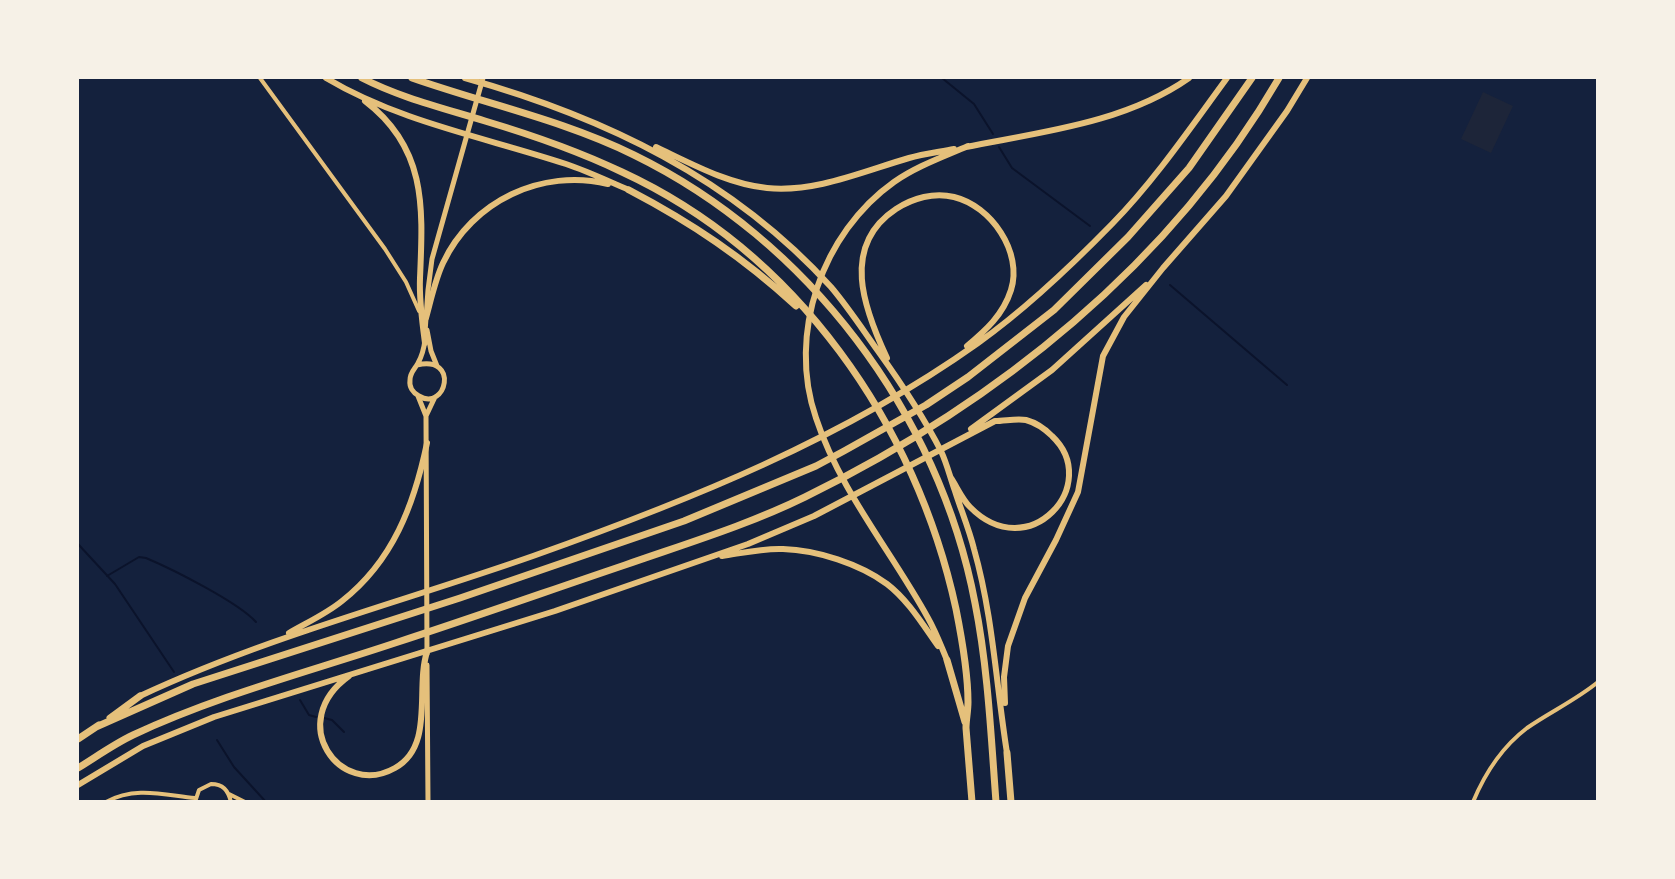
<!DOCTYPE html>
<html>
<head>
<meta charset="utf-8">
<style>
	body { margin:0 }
	#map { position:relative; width:1675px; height:879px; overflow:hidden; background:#14213d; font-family:Raleway,sans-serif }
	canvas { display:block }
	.frame { position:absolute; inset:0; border:79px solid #f6f1e7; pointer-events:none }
</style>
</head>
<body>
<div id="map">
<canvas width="1675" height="879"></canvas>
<div class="frame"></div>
</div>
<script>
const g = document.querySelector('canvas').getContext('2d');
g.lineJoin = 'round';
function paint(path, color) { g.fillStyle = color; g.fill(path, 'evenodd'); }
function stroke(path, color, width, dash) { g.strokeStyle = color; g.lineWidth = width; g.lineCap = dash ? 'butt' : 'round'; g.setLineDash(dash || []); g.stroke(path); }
paint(new Path2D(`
	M 1483,92 L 1513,106 L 1491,153 L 1461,139 Z`), '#1d2539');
stroke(new Path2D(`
	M 942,78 L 974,104 L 993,134
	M 999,147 L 1012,168 L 1090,226
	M 1170,285 L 1287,385
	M 78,544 L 115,584 L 174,672
	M 107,576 L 139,557 L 146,558 C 172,569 238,602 256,622
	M 300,700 L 309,715 L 316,717
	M 324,718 L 332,720 L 344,732
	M 217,740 L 234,767 L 266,802`), '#0b132b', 2);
stroke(new Path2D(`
	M 260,78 L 385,249 L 406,282 L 419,311
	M 229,794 L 245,802
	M 106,802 C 135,786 164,795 195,798
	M 195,802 L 199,790 L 211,784 C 223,784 228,790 231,802
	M 1473,802 C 1485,773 1502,747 1527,728 C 1550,712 1576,700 1598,682`), '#e5c07b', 4);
stroke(new Path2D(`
	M 427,330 L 431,351 L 437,366
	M 425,332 L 428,290 L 432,259 L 483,78
	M 417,365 C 460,355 446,412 419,396 C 413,393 409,387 410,380 C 410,372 415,369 418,363 C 422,356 424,348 425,340
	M 418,396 L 426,416 L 427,654
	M 426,416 L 435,397
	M 427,665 L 428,802`), '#e5c07b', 5);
stroke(new Path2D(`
	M 326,78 C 400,122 484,137 566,164 C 587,171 608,181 629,190
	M 465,78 C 604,117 732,178 831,287 C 848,307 863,330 878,351 C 901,383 923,416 941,451 C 947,464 950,477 955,491 C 961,510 969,529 974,549 C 993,616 996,684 1007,753
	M 365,101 C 427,148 423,208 420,278 C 419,300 422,321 425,343
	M 656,147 C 692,164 728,184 767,188 C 815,193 864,171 909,158 C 923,154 939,152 954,149
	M 966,147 C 1041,132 1125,123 1189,78
	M 426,318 C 431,300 435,280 443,263 C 472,201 542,168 608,184
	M 887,358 C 864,309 840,246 896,209 C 913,198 934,192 954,197 C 991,206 1023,252 1011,290 C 1003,315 986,330 967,346
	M 971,429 L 1052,370 L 1146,285
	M 722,556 C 742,553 763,548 783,549 C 817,550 860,564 887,584 C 908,600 923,625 938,646
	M 289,633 C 306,623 326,614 342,601 C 393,561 414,505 427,443
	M 947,660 C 941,646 936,632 928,618 C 892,552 840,491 816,418 C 787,334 822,233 894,182 C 917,166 943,157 968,146
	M 349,676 C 285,722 340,799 395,768 C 435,746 415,688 427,652
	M 140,696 C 266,637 402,602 533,556 C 688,501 843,439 978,343 C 1026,309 1071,266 1112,224 C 1155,180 1191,127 1227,78
	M 1005,703 L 1004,677 L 1008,646 L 1025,598 L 1056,540 L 1078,492 L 1103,356 L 1124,317 L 1163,268 L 1226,196 L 1287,111 L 1307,78
	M 78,785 L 143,746 L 214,717 L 555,611 L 748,544 L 814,516 L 995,421 C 1005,421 1017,418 1026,420 C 1037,423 1044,428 1052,436 C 1103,484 1029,567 970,507 C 962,499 957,487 951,478`), '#e5c07b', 6);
stroke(new Path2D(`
	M 362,78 C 401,98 443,108 485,121 C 532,135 578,151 622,172 C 797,253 916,424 956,609 C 962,639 968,672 968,702 C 968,711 966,720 966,728 C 968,753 970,777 972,802
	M 412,78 C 486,104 563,120 634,155 C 808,240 939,413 975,603 C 988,668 991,736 996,802
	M 629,190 C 692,223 744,258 796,306
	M 947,660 L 965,722
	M 110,718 L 140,696
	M 96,727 L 193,684 L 460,598 L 684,521 L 816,466 L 844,451 L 926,405 L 968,377 L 1054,310 L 1128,237 L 1189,168 L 1252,78
	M 78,739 L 99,725
	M 1007,753 L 1011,802
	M 78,768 C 96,757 114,744 133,735 C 216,696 308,672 395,643 C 472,618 548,591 625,565 C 685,544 748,525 805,497 C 997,403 1171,264 1279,78`), '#e5c07b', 7);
</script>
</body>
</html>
